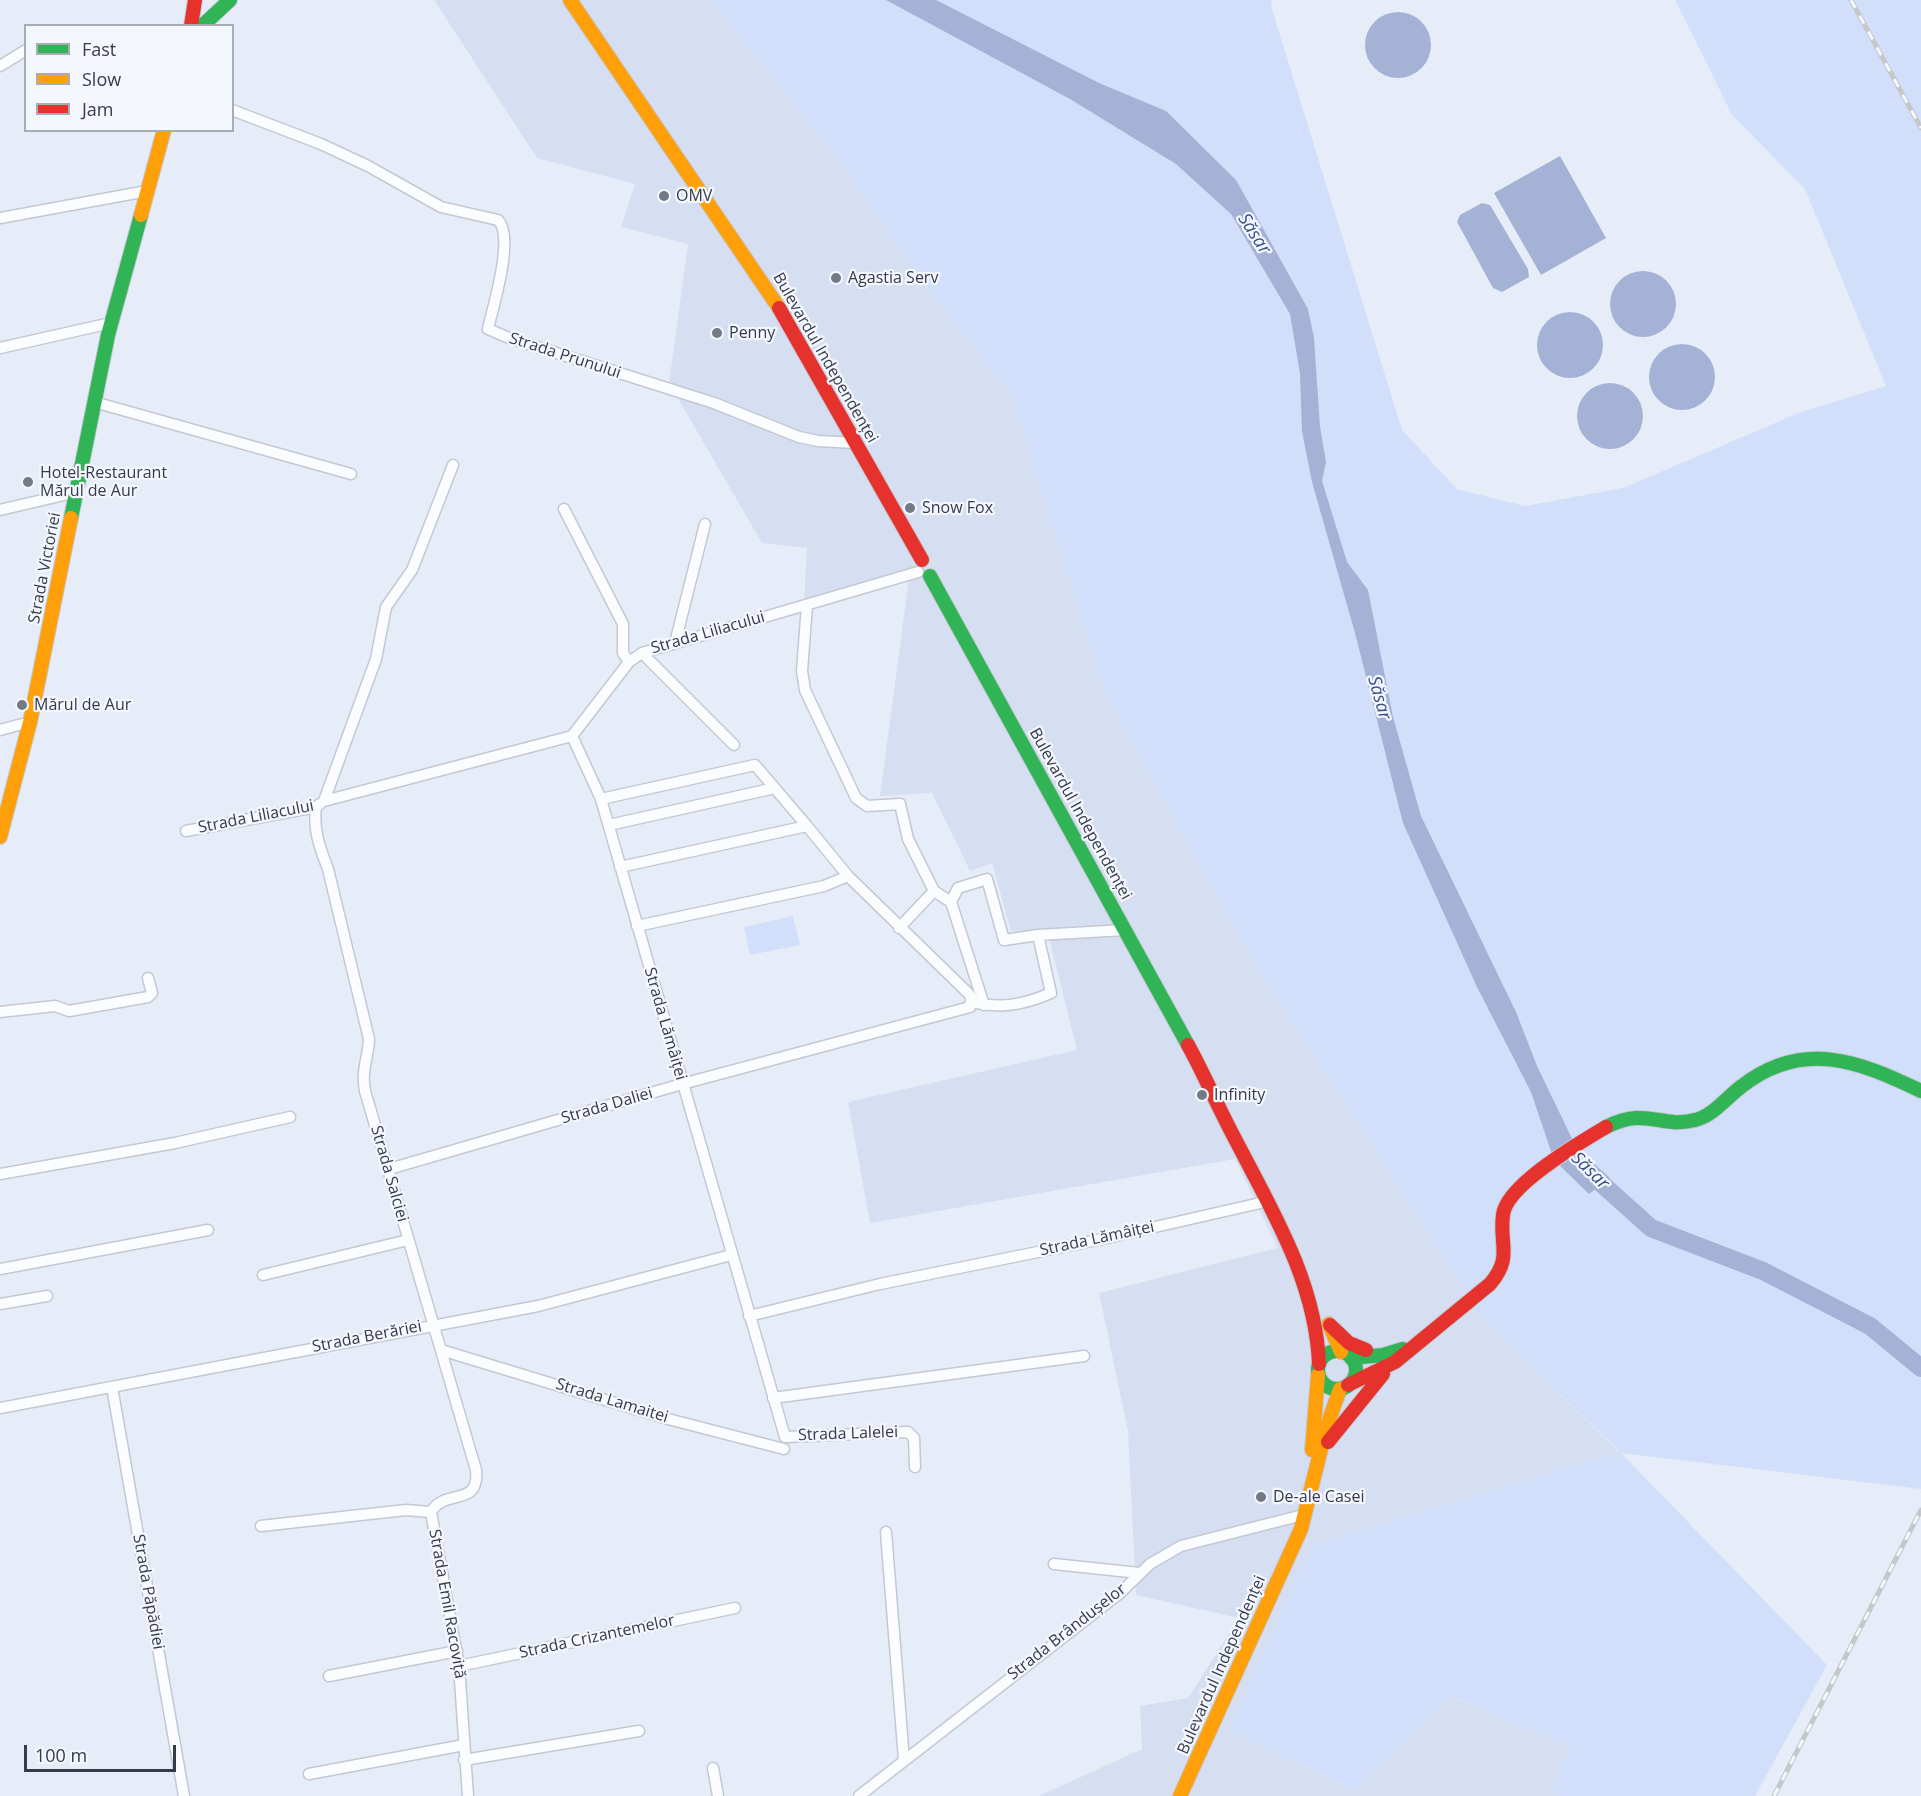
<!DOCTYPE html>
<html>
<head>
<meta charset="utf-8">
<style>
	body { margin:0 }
	#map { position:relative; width:1921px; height:1796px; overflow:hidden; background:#e7edf8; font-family:"Open Sans",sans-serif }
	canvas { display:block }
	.legend { position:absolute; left:24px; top:24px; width:210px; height:108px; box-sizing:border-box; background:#f4f7fe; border:2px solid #a8acb5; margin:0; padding:8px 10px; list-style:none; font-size:18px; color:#363b48 }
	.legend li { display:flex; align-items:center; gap:12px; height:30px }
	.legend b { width:30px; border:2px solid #a8acb5 }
	.scale { position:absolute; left:24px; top:1745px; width:152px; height:27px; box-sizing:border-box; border:3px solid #363b48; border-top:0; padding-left:8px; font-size:18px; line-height:21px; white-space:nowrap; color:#363b48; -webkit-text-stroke:4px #f4f7fe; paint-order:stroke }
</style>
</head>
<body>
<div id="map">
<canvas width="1921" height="1796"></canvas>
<ul class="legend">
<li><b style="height:8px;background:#30b455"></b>Fast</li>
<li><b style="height:8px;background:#ff9f0a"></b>Slow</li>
<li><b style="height:8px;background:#e5322d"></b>Jam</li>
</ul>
<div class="scale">100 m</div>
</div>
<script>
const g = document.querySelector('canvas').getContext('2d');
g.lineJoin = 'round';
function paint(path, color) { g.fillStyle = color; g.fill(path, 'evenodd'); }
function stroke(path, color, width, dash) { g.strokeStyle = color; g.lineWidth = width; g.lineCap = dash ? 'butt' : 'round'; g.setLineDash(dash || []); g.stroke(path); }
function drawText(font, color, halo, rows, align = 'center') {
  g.font = font + ' "Open Sans",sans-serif'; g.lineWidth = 4.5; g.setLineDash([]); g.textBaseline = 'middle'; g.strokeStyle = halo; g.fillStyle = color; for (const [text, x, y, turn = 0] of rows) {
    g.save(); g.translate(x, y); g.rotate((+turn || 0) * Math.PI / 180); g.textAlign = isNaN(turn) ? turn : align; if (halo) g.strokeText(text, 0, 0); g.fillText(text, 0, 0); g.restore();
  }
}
paint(new Path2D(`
	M 434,0 L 711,0 L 844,167 L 929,290 L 1011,394 L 1106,695 L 1249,954 L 1467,1293 L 1466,1303 L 1620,1453 L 1312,1545 L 1354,1789 L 1451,1697 L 1571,1747 L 1552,1792 L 1558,1796 L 1039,1796 L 1142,1749 L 1140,1706 L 1188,1698 L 1239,1618 L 1136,1595 L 1128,1431 L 1099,1293 L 1278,1248 L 1235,1159 L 870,1223 L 848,1102 L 1077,1050 L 1047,930 L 1011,931 L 992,863 L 970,871 L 932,793 L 880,796 L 910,571 L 804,602 L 807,548 L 762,543 L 669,383 L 688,244 L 621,227 L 635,184 L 537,158 Z`), '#d6dff1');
paint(new Path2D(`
	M 711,0 L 1272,0 L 1271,6 L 1402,430 L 1457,489 L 1525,506 L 1623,488 L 1801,412 L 1886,386 L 1805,189 L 1732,115 L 1675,0 L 1921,0 L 1921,1489 L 1621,1453 L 1827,1665 L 1755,1796 L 1558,1796 L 1551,1792 L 1570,1747 L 1452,1697 L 1354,1790 L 1228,1731 L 1312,1545 L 1620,1452 L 1466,1303 L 1467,1293 L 1249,954 L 1106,695 L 1011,394 L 929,290 L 844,167 Z
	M 793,916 L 800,945 L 750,955 L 744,927 Z`), '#d2dffb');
paint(new Path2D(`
	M 886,0 L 936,0 L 1099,83 L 1166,111 L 1236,180 L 1308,309 L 1314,338 L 1320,427 L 1326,462 L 1322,481 L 1347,562 L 1368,590 L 1393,717 L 1421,816 L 1516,1012 L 1537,1066 L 1577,1149 L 1610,1178 L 1589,1194 L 1554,1160 L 1531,1092 L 1477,987 L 1403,823 L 1355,633 L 1312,482 L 1302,431 L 1300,374 L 1290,314 L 1231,214 L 1176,164 L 1070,99 Z
	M1365 45a33 33 0 1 1 66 0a33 33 0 1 1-66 0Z
	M 1560,156 L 1606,238 L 1541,275 L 1494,193 Z
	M 1482,203 L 1490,205 L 1528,269 L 1529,277 L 1502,292 L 1493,288 L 1457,222 L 1460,215 Z
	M1610 304a33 33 0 1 1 66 0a33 33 0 1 1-66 0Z
	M1537 345a33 33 0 1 1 66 0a33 33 0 1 1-66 0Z
	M1649 377a33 33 0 1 1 66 0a33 33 0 1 1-66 0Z
	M1577 416a33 33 0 1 1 66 0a33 33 0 1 1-66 0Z`), '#a3b2d5');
stroke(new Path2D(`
	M 1583,1167 L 1651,1228 L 1763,1271 L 1870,1326 L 1921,1368`), '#a3b2d5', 18);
const street = new Path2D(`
	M 0,66 L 26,50
	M 232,110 L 321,144 L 368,166 L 441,207 L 498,220 C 515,237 493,306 488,329 L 509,338 L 714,403 L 799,437 L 818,441 L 855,443
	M 0,218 L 147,191
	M 0,348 L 111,323
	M 94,402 L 351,474
	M 453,465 L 412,570 L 386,607 L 376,659 L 324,801 L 572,736 L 629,662 L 642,653 L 918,572
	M 564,509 L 623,624 L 623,653 L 629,662
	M 0,510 L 77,492
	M 807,605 L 802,671 L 805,690 L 856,798 L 867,806 L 900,804 L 908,839 L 934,891 L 899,928
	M 675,643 L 705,524
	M 642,653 L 734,745
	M 0,730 L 30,722
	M 572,736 L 601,799 L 785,1437 L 908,1432 L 914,1438 L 915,1467
	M 601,799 L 755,765 L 807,826
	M 316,807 C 313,831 320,848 328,869 L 369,1039 C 368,1059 361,1070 365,1091 L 476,1470 C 480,1508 444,1488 431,1512
	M 609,825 L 775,788
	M 186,831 L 316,807 L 320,804
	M 934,891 L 951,902 L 958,888 L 987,879 L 1004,940 L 1038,935 L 1125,930
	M 951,902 L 984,1005
	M 637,926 L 824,886 L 848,876
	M 971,1002 C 1001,1009 1023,1005 1051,993 L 1038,935
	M 0,1012 L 55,1006 L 69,1011 L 148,997 L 152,993 L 148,978
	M 389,1169 L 682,1084 L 970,1007 L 971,997 L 968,993 L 848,876 L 807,826 L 620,867
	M 0,1174 L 175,1143 L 290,1117
	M 0,1269 L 208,1230
	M 263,1275 L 408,1240
	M 0,1304 L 47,1296
	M 749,1316 L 880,1284 L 1107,1238 L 1269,1201
	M 441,1350 L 668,1419 L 784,1449
	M 112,1387 L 184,1796
	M 773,1398 L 1084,1356
	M 0,1408 L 538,1306 L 731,1255
	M 261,1526 L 406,1510 L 431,1512 L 459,1666 L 468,1796
	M 886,1532 L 904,1760
	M 1054,1564 L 1139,1573
	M 459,1666 L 735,1608
	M 329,1676 L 457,1651
	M 464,1760 L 639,1731
	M 713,1768 L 718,1796
	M 309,1774 L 464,1745
	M 859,1796 L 1120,1593 L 1150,1564 L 1181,1546 L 1299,1516`);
const fast = new Path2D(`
	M 202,26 L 230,0
	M 71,518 L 108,335 L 141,215
	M 930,576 L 1188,1045
	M 1606,1127 C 1647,1106 1660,1129 1695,1120 C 1713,1116 1727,1097 1742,1086 C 1803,1039 1859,1061 1921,1091
	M1318 1370a19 19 0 1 1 38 0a19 19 0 1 1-38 0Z
	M 1351,1358 L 1383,1355 L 1403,1349`);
const slow = new Path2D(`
	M 570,0 L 779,308
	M 141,215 L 164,130
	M 0,837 L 30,722 L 71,518
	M 1329,1324 L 1341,1352
	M 1312,1450 L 1318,1375
	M 1180,1796 L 1301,1529 L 1326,1429 L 1340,1389`);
const jam = new Path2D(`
	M 191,26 L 195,0
	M 779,308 L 922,560
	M 1188,1045 C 1204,1074 1217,1105 1233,1135 C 1270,1207 1316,1281 1319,1364
	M 1330,1325 L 1349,1343 L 1366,1350
	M 1348,1385 L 1395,1362 L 1490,1284 C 1513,1257 1499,1245 1503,1215 C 1506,1185 1581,1142 1606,1127
	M 1328,1442 L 1383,1374`);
stroke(street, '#c3c8d3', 13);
stroke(fast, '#c3c8d3', 16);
stroke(slow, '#c3c8d3', 16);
stroke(jam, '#c3c8d3', 16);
stroke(street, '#fbfcfe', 10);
stroke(fast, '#30b455', 14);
stroke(slow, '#ff9f0a', 14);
stroke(jam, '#e5322d', 14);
const rail = new Path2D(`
	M 1851,0 L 1921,128
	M 1774,1796 L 1921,1510`);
stroke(rail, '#c5c7c9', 5);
stroke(rail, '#f4f7fe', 3, [9]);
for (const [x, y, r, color] of [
	[664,196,6,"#747986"],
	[836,278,6,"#747986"],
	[717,333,6,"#747986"],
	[28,482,6,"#747986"],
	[910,508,6,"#747986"],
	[22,705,6,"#747986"],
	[1202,1095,6,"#747986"],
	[1261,1497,6,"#747986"]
]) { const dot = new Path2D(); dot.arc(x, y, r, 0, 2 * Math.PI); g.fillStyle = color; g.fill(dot); stroke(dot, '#f4f7fe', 2); }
drawText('16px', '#363b48', '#f4f7fe', [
	["OMV",676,196],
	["Agastia Serv",848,278],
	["Penny",729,333],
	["Hotel-Restaurant",40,473],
	["Mărul de Aur",40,491],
	["Snow Fox",922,508],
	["Mărul de Aur",34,705],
	["Infinity",1214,1095],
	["De-ale Casei",1273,1497]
], 'left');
drawText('16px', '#363b48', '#f4f7fe', [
	["Strada Prunului",565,356,18],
	["Bulevardul Independenței",825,358,60],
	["Strada Victoriei",45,568,-79],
	["Strada Liliacului",708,633,-16],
	["Bulevardul Independenței",1080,814,61],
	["Strada Liliacului",256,817,-11],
	["Strada Lămâiței",665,1024,74],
	["Strada Daliei",607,1106,-16],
	["Strada Salciei",389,1174,74],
	["Strada Lămâiței",1097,1239,-12],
	["Strada Berăriei",367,1337,-11],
	["Strada Lamaitei",612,1401,17],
	["Strada Lalelei",848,1434,-2],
	["Strada Păpădiei",148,1592,80],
	["Strada Emil Racoviță",447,1604,80],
	["Strada Brândușelor",1067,1632,-38],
	["Strada Crizantemelor",597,1637,-12],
	["Bulevardul Independenței",1222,1665,-66]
]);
drawText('italic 18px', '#3a508b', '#f4f7fe', [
	["Săsar",1254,234,57],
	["Săsar",1379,698,74],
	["Săsar",1590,1171,44]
]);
</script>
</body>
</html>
